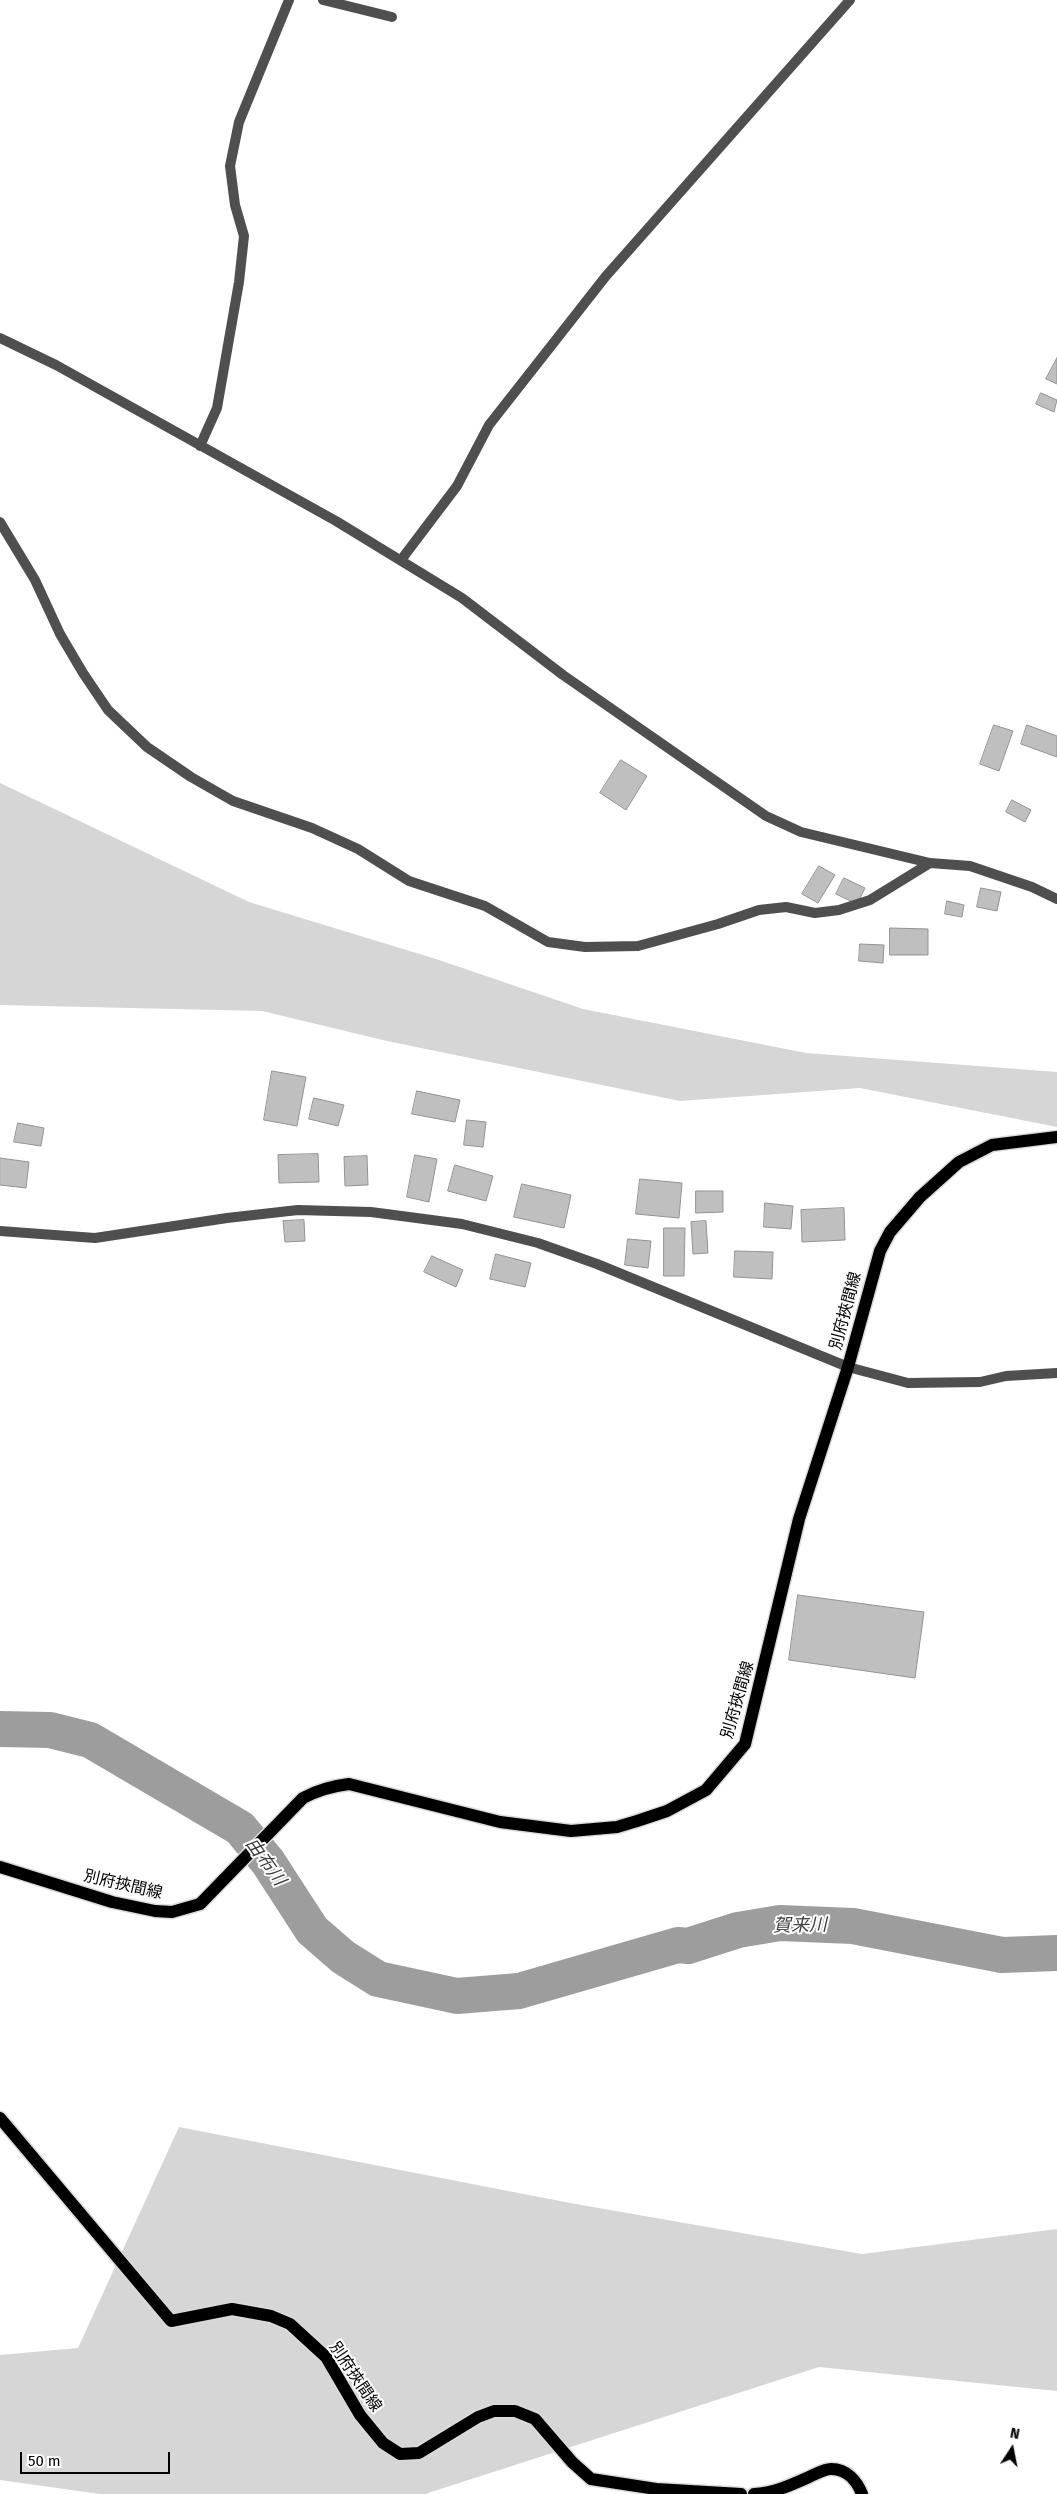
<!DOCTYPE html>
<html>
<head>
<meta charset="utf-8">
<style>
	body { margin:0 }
	#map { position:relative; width:1057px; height:2494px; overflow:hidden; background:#fff; font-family:"Fira Sans",sans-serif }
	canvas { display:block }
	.north { position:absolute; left:987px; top:2424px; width:50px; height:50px; -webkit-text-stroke:4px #fff; paint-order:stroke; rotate:11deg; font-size:14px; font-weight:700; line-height:20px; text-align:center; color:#000 }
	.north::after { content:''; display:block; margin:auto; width:18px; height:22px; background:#000; clip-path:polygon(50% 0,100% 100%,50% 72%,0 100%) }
	.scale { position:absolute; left:20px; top:2452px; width:150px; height:22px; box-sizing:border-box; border:2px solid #000; border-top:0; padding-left:6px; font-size:15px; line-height:18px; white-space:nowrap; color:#000; -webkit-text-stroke:4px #fff; paint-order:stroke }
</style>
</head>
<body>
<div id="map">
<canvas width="1057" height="2494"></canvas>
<div class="north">N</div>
<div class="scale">50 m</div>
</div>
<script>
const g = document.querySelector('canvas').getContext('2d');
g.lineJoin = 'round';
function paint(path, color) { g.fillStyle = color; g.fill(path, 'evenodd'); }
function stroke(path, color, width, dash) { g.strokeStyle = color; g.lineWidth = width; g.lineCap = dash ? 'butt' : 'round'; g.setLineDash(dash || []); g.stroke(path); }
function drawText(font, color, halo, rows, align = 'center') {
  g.font = font + ' "Fira Sans","Noto Sans JP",sans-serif'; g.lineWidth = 4; g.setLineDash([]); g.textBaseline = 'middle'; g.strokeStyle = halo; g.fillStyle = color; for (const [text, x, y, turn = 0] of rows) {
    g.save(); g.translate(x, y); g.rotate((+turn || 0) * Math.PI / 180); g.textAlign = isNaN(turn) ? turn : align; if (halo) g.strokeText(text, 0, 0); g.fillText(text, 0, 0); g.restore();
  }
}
paint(new Path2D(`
	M 0,783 L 249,902 L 436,959 L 583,1009 L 806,1053 L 1057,1072 L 1057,1127 L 860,1088 L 680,1101 L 387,1041 L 262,1011 L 0,1005 Z
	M 179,2127 L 570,2203 L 862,2254 L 1057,2229 L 1057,2391 L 819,2367 L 425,2494 L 100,2494 L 0,2480 L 0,2355 L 78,2348 Z`), '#d6d6d6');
stroke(new Path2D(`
	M 0,1729 L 50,1730 L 90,1740 L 240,1828 L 268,1862 L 312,1930 L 343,1957 L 378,1979 L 457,1996 L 519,1991 L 678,1945 L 688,1946 L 738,1930 L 780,1923 L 853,1926 L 1002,1955 L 1057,1953`), '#9d9d9d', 36);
const building = new Path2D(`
	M 1057,358 L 1057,384 L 1046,379 Z
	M 1041,393 L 1057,400 L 1054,412 L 1036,404 Z
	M 994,725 L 1013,731 L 999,771 L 980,764 Z
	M 1027,725 L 1057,736 L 1057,757 L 1021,744 Z
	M 621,760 L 647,776 L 626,810 L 600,793 Z
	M 1012,800 L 1031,810 L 1025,822 L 1006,812 Z
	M 819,866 L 835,875 L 818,903 L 802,894 Z
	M 844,878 L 865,888 L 857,904 L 836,894 Z
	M 981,888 L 1001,892 L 997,911 L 977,907 Z
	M 947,901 L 964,905 L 962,917 L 945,914 Z
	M 890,928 L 928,929 L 928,955 L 890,955 Z
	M 860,944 L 884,945 L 883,963 L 859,961 Z
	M 272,1071 L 306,1077 L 297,1126 L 264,1120 Z
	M 417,1091 L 460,1100 L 455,1122 L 412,1114 Z
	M 314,1098 L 344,1105 L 338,1126 L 309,1119 Z
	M 467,1120 L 486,1122 L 483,1147 L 464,1145 Z
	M 18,1123 L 44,1128 L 41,1146 L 14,1142 Z
	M 318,1154 L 319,1182 L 279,1183 L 278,1155 Z
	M 415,1155 L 437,1159 L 429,1202 L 407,1197 Z
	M 367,1156 L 368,1185 L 345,1186 L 344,1157 Z
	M 0,1158 L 29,1162 L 26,1188 L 0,1185 Z
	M 455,1165 L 493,1176 L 486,1201 L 448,1191 Z
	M 640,1179 L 682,1183 L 679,1218 L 636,1214 Z
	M 522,1184 L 571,1195 L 564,1228 L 514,1217 Z
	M 696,1191 L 723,1191 L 723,1212 L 696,1213 Z
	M 765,1203 L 793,1206 L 791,1229 L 764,1227 Z
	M 844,1208 L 845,1240 L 802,1242 L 801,1210 Z
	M 304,1220 L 305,1241 L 285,1242 L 283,1221 Z
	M 706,1221 L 708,1253 L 693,1254 L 691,1222 Z
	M 664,1228 L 685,1228 L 684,1276 L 664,1276 Z
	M 628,1239 L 651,1241 L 648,1268 L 625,1265 Z
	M 735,1251 L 773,1252 L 772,1279 L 734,1277 Z
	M 496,1254 L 531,1263 L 525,1287 L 490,1279 Z
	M 432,1256 L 463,1270 L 456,1287 L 424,1272 Z
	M 798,1595 L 924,1612 L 915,1678 L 789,1660 Z`);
paint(building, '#bfbfbf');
stroke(building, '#939393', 1);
const primary = new Path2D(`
	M 0,1867 L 112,1902 L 155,1911 L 172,1912 L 200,1904 L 303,1798 C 318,1790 332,1786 349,1784 L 500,1822 L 571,1831 L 617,1827 L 637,1821 L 667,1811 L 706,1790 L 745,1744 L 799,1519 L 848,1367 L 880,1251 L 890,1232 L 920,1197 L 959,1162 L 992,1145 L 1057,1137
	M 0,2118 L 171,2321 L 232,2309 L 271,2316 L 290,2324 L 326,2357 L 360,2415 L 383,2443 L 400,2454 L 419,2453 L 478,2417 L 494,2411 L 515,2411 L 535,2419 L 572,2462 L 591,2479 L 656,2489 L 741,2494
	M 754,2494 C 774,2493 791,2485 809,2477 C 816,2474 824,2469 831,2469 C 847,2469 857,2481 862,2494`);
stroke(primary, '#dbdbdb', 15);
stroke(new Path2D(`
	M 323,0 L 392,17
	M 0,338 L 56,365 L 336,521 L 462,598 L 563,675 L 766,816 L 801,832 L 930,863 L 970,866 L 1032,887 L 1057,899
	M 200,446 L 217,408 L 239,282 L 244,236 L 235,205 L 230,166 L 239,122 L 289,0
	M 0,522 L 35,580 L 60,634 L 83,673 L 108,710 L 147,747 L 191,777 L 233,801 L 312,828 L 358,849 L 409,881 L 485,906 L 548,942 L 585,947 L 638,946 L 718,924 L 759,910 L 786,907 L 815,913 L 839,910 L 870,900 L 930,863
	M 401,560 L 457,486 L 489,425 L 606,276 L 850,0
	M 0,1231 L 95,1238 L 227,1218 L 298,1210 L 371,1212 L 462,1224 L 538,1243 L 597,1264 L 848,1367 L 908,1383 L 980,1382 L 1006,1376 L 1057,1373`), '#4f4f4f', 10);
stroke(primary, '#000', 12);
drawText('16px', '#000', '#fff', [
	["別府挾間線",846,1311,-75],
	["別府挾間線",738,1700,-74],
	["別府挾間線",123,1885,13],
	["別府挾間線",355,2377,56]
]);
drawText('italic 18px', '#3e3e3e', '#fff', [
	["由布川",265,1862,54],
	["賀来川",800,1926,-1]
]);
</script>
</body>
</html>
